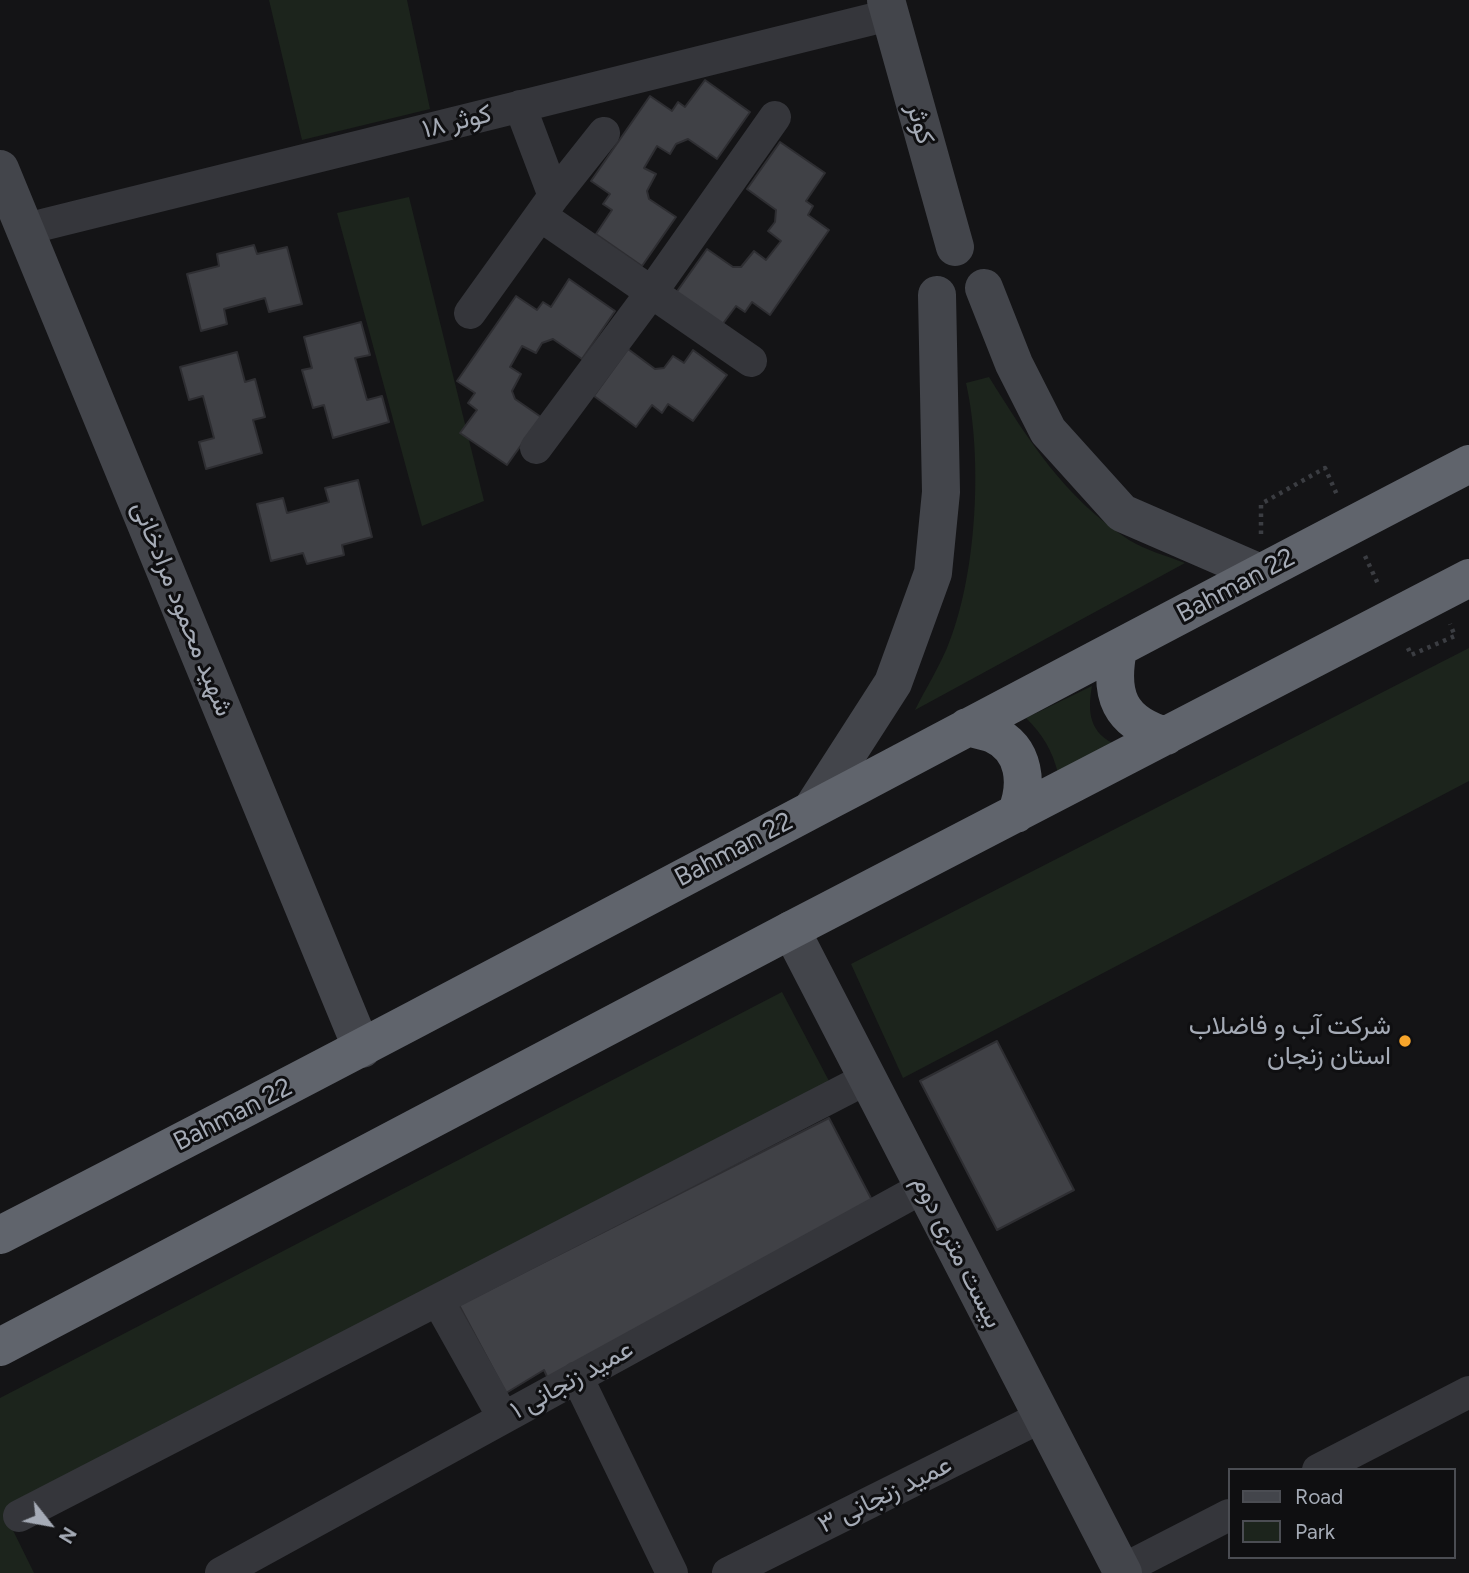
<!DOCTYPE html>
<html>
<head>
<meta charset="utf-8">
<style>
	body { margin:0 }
	#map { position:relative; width:1469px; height:1573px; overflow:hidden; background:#141416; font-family:Figtree,sans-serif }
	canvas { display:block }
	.legend { position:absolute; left:1228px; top:1468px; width:228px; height:91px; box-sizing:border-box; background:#0f0f11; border:2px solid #4b4d53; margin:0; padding:9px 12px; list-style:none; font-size:21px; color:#a5abb6 }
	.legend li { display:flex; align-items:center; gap:14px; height:35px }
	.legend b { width:35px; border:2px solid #4b4d53 }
	.north { position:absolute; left:14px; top:1489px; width:70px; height:70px; -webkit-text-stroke:5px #0f0f11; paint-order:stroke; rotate:121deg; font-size:19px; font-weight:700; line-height:28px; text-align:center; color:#a5abb6 }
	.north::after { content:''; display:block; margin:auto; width:24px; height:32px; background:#a5abb6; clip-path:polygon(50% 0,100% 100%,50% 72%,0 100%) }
</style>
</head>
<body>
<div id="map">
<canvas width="1469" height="1573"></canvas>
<ul class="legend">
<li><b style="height:9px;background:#43454b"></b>Road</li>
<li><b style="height:19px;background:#1c241c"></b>Park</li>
</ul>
<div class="north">N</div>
</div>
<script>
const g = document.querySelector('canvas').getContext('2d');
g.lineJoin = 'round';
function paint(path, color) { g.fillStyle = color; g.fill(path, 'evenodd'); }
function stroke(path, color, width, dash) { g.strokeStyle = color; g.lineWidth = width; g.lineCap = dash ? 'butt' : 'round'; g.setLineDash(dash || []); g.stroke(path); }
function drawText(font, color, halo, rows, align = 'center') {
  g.font = font + ' Figtree,Vazirmatn,sans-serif'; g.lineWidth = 6; g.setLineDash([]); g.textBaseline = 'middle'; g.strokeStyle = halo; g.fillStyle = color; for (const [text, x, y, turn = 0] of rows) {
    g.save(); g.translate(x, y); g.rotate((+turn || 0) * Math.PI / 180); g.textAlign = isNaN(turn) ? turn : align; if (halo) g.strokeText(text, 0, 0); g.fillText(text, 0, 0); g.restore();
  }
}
paint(new Path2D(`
	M 269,0 L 407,0 L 430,109 L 302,140 Z
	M 409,197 L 484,501 L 422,526 L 337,213 Z
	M 989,377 C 1029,441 1064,497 1129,540 C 1145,550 1167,556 1185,563 L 915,710 C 925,690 938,669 947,648 C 977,577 983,458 966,383 Z
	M 1469,648 L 1469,781 L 903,1078 L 851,964 Z
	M 1092,686 C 1087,713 1090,734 1117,745 L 1058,773 C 1052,750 1043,735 1026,718 Z
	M 782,992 L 829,1081 L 4,1512 L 34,1573 L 0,1573 L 0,1398 Z`), '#1c241c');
const building = new Path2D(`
	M 705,80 L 750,112 L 717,159 L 688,139 L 676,144 L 670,154 L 657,146 L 644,168 L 656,174 L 647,191 L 649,199 L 676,217 L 642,266 L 596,234 L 612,210 L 603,204 L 610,194 L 591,181 L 650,96 L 672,111 L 678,102 L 685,107 Z
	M 780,142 L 825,173 L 806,201 L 813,206 L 808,215 L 829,230 L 770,315 L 752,302 L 745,312 L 736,306 L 719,329 L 673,297 L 707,249 L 733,267 L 741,267 L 754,251 L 766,260 L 781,241 L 768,231 L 775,222 L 776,210 L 747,189 Z
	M 254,245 L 257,254 L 287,247 L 302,304 L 269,312 L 265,298 L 224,309 L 227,324 L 201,331 L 187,274 L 219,266 L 217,254 Z
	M 569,279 L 615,311 L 582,359 L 553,339 L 542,343 L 536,353 L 522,346 L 510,367 L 521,374 L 512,391 L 515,399 L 541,417 L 507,465 L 460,433 L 477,410 L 468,403 L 475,393 L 457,381 L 516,296 L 537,310 L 543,302 L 551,307 Z
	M 361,322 L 370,355 L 355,358 L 367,400 L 382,396 L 389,422 L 333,438 L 324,405 L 313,408 L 302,370 L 312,368 L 304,337 Z
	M 628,349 L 655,369 L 664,368 L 673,356 L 684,363 L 693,350 L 727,375 L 693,421 L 668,404 L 662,413 L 652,405 L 636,427 L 594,396 Z
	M 237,352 L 245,382 L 255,379 L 265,417 L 253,420 L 262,453 L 206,469 L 199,442 L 214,438 L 203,396 L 189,400 L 180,367 Z
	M 358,480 L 372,537 L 342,545 L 344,555 L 307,564 L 303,553 L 271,561 L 257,504 L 283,498 L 287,513 L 329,502 L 325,488 Z
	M 997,1041 L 1074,1190 L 997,1230 L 920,1081 Z
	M 829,1118 L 874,1204 L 550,1383 L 544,1370 L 506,1393 L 459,1305 Z`);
paint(building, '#404146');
stroke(building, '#2e2e32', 2);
stroke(new Path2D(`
	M 1261,534 L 1261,504 L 1325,468 L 1338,497
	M 1365,556 L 1379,586
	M 1408,648 L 1411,655 L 1455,636 L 1450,624`), '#3b3d42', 4.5, [3.5, 5]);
stroke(new Path2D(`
	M 520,106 L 554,196
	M 541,216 L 751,361
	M 26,229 L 889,15
	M 470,313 L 554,196 L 604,133
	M 536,448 L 651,293 L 775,117
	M 438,1301 L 503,1417
	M 577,1377 L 672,1573
	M 1318,1470 L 1469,1392
	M 19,1516 L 868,1078
	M 1122,1570 L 1229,1515
	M 221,1573 L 924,1187
	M 728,1573 L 1043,1416`), '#35363b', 32);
stroke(new Path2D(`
	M 886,0 L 955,247
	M 0,169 L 362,1049
	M 984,288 L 1014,364 L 1048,431 L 1122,513 L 1260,573
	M 812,809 L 893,683 L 933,573 L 941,492 L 937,295
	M 791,930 L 1123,1573`), '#43454b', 38);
stroke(new Path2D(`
	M 1118,649 C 1109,695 1119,722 1166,736
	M 967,727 C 975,729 985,731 993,734 C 1026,749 1028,785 1016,814
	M 0,1235 C 492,983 978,719 1469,464
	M 0,1347 L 791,930 L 1469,578`), '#60646c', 38);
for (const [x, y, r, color] of [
	[1405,1041,7,"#f7a52b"]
]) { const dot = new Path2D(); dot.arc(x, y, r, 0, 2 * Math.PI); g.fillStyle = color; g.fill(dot); stroke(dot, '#0f0f11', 2.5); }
drawText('26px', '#a5abb6', '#0f0f11', [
	["کوثر ۱۸",457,122,-14],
	["کوثر",920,124,74],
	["Bahman 22",1236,586,-28],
	["شهید محمود مرادخانی",182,609,68],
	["Bahman 22",734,850,-28],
	["Bahman 22",233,1115,-27],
	["بیست متری دوم",957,1252,63],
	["عمید زنجانی ۱",572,1380,-29],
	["عمید زنجانی ۳",885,1495,-26]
]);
drawText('26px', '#a5abb6', '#0f0f11', [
	["شرکت آب و فاضلاب",1391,1026],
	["استان زنجان",1391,1056]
], 'right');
</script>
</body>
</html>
